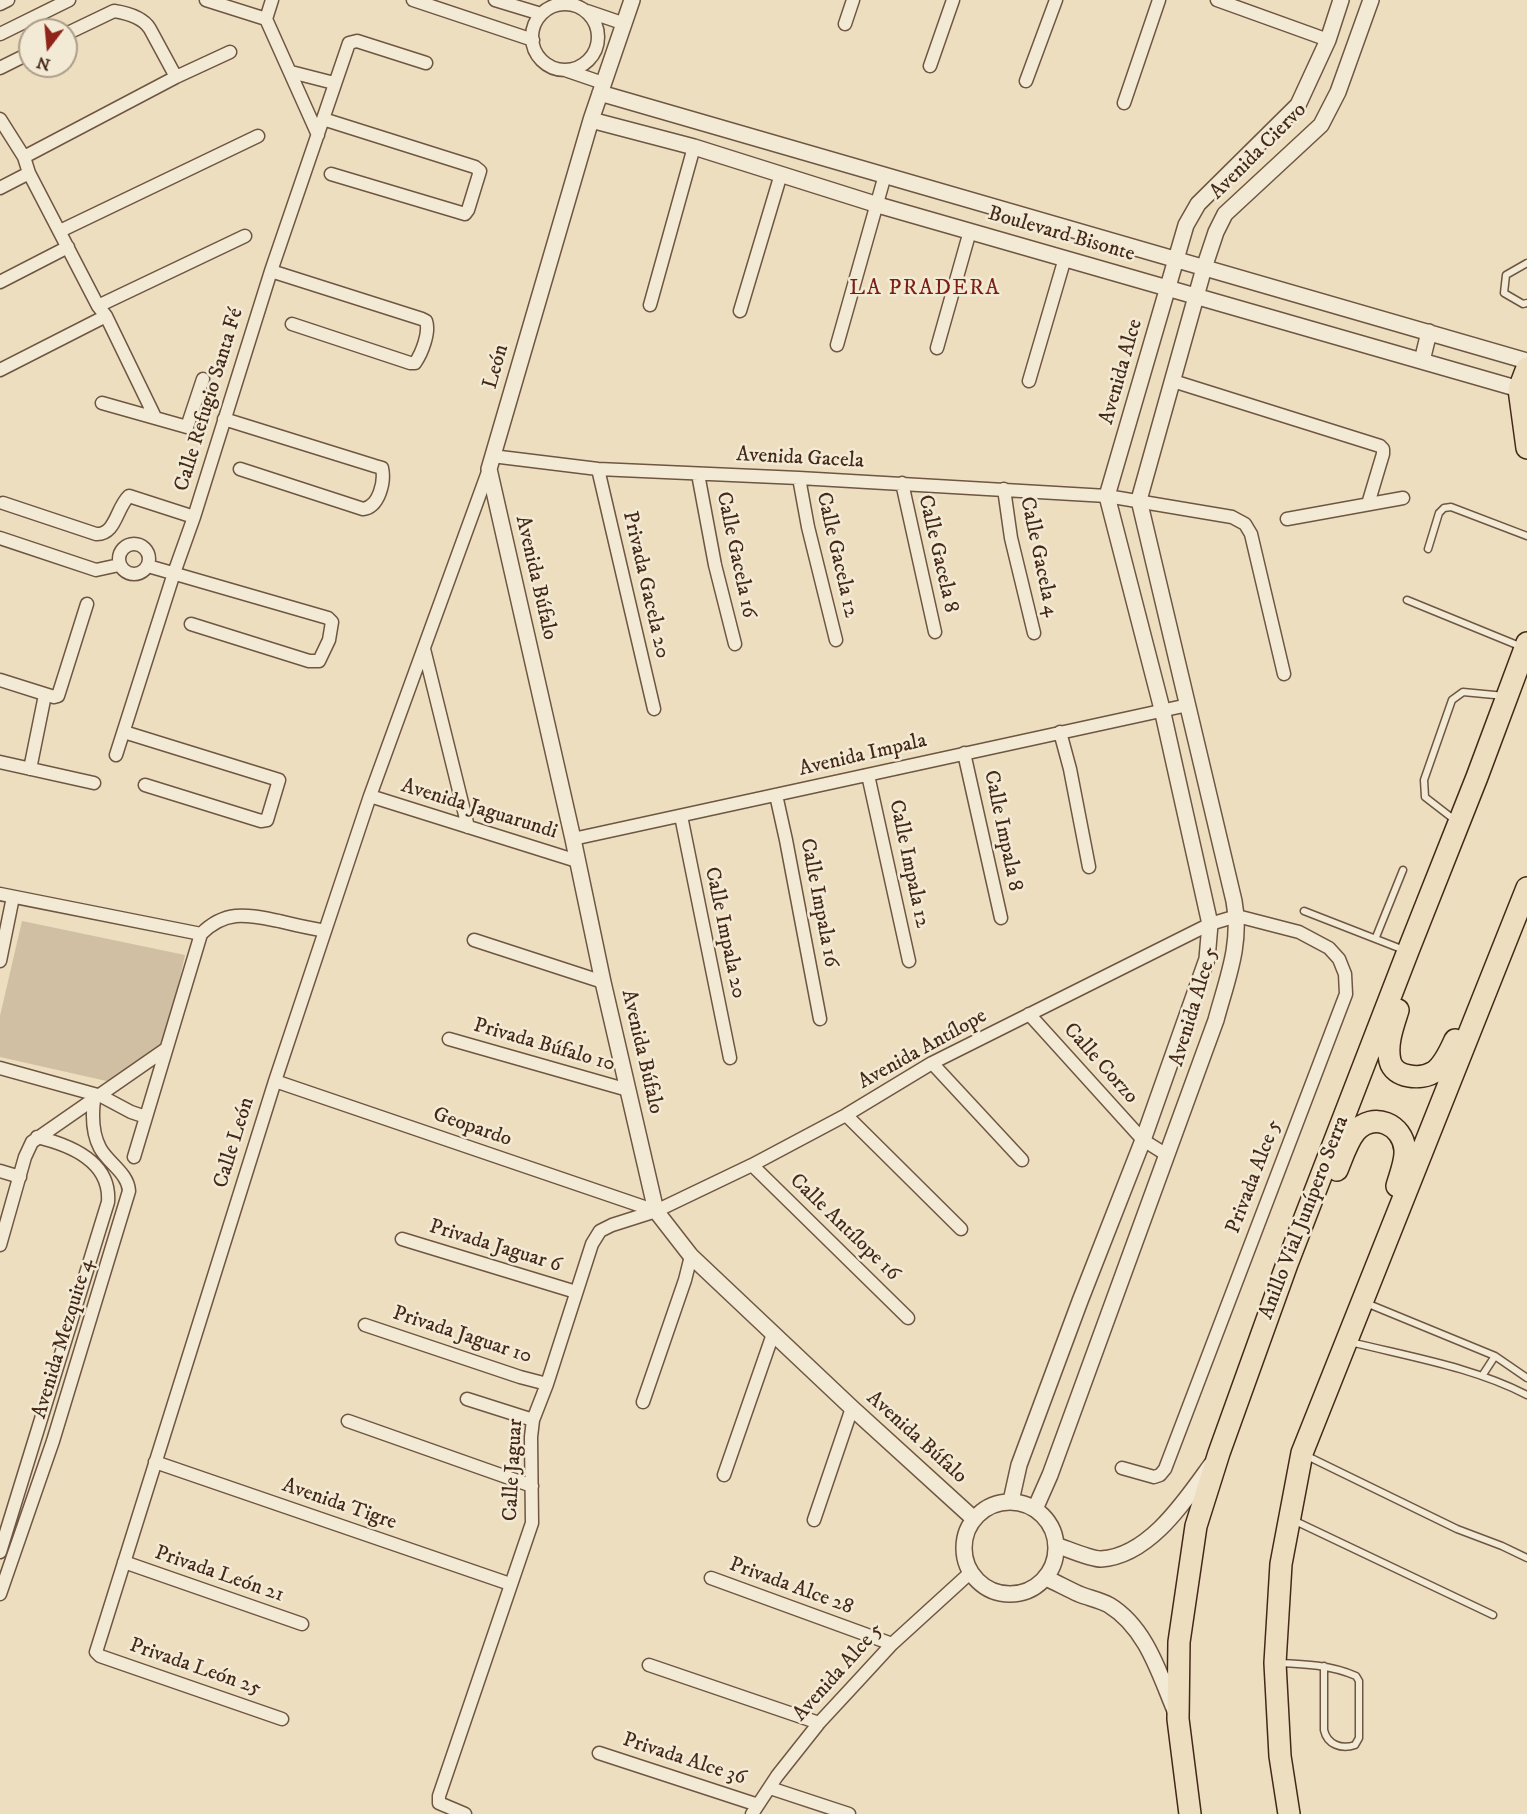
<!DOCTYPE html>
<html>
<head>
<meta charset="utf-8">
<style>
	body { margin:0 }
	#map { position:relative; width:1527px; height:1814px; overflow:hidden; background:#eddec0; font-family:"IM FELL DW Pica",serif }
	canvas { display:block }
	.north { position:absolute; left:18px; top:18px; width:60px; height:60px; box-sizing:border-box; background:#f3ead6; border:2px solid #ad9d8a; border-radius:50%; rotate:196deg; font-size:16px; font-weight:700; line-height:24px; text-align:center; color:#442918 }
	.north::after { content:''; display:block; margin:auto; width:21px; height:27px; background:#8f2418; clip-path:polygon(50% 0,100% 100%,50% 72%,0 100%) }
</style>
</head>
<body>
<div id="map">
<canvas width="1527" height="1814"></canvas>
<div class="north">N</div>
</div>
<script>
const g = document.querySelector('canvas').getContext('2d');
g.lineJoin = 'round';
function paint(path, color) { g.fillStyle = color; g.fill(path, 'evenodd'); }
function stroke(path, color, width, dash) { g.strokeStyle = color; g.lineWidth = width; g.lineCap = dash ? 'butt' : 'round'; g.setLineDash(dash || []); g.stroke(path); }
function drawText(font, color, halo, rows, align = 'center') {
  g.font = font + ' "IM FELL DW Pica",serif'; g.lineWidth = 5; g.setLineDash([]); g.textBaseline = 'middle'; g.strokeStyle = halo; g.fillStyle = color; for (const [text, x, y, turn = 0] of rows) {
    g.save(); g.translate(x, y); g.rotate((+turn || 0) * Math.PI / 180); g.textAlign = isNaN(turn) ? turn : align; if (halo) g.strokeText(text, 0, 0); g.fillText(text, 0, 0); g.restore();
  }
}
paint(new Path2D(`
	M 22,921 L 185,955 L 165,1044 L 111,1082 L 0,1057 L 0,1016 Z`), '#d0bfa3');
const service = new Path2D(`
	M 1527,263 L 1506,275 L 1504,293 L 1523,304 L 1527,303
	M 1428,549 L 1439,513 L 1444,508 L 1451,507 L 1527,536
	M 1407,600 L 1522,647
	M 1456,821 L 1425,797 L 1424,780 L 1452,700 L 1463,692 L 1505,696
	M 1304,911 L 1404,950
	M 1376,937 L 1403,870
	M 1366,1303 L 1495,1356 L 1527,1378
	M 1351,1342 C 1410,1357 1473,1367 1527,1395
	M 1482,1376 L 1495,1356
	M 1305,1455 L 1457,1529 L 1502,1546 L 1527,1558
	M 1293,1520 L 1493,1615
	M 1278,1663 C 1305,1664 1331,1665 1356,1676 L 1359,1681 L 1359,1738 L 1355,1745 C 1341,1750 1327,1744 1324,1730 L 1324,1666`);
const minor = new Path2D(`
	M 206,0 L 266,19
	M 272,0 L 266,19 L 318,135
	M 413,0 L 533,40
	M 495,0 L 541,14
	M 1217,0 L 1328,40
	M 0,4 L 8,0
	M532 37a33 33 0 1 1 66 0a33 33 0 1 1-66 0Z
	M 587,11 L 622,23
	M 845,24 L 853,0
	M 0,34 L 69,0
	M 66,34 L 114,11 C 127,13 143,17 150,29 L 176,77
	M 930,66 L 953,0
	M 0,68 L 30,53
	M 565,70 L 603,83
	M 291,72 L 334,83
	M 1026,81 L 1056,0
	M 1124,103 L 1159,0
	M 0,119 L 24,157 L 176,77 L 230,52
	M 323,119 L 475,167 L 480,171 L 468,210 L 465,214 L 331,174
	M 24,157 L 29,173 L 98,306 L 106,316 L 155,417
	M 0,188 L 29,173
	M 60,231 L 258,136
	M 271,271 L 422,319 L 426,321 C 430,332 422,353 415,363 L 410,363 L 292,324
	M 0,282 L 68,247
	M 650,305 L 694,147
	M 98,306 L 245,236
	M 740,311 L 781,174
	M 837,345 L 885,175
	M 937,348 L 970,231
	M 0,370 L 106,316
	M 1029,381 L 1065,258
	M 1173,381 L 1380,446 L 1383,449 L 1383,454 L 1368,504
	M 102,403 L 187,427 L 203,379
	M 224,419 L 375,466 L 382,468 C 385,482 379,507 363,509 L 240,469
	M 492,456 L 598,469 L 799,478 L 1107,496 L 1232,517 L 1245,524 L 1251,534 L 1284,674
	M 598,469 L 654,709
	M 698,474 L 715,565 L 735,644
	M 799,478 L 808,527 L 836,640
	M 902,483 L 935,632
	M 1004,489 L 1011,538 L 1034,633
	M 3,503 L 96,534 C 116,535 116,508 129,496 L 194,517
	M 1287,519 L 1403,498
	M 0,538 L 96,570 L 119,565
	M119 559a15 15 0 1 1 30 0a15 15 0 1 1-30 0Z
	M 148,566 L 328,618 L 332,622 L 329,640 L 319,661 L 309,661 L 191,624
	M 424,649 L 468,827
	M 0,680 L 54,697 L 58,696 L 87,604
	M 124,732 L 279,780 L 267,820 L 261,821 L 145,785
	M 1060,732 L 1070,769 L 1089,867
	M 964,753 L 1001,918
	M 116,755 L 174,573 L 194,517 L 271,271 L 349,43 L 357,41 L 426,63
	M 0,762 L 94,783
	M 30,769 L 45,695
	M 868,775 L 909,961
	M 776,795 L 786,840 L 820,1019
	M 370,796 L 577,861
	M 681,816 L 730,1058
	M 573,839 L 1188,705
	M 0,894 L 201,934
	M 474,940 L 603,982
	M 0,961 L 13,897
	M 1029,1014 L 1143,1140 L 1167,1155
	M 449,1039 L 628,1090
	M 932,1063 L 1022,1160
	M 0,1068 L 101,1096 L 131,1112 L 146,1117
	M 275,1081 L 656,1211
	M 846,1115 L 961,1229
	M 134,1157 L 201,934 C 226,909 248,915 279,921 C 294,925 310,928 325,931
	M 752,1165 L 908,1318
	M 0,1171 L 20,1177
	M 402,1239 L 576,1292
	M 0,1245 L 25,1157 L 32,1142 L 166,1049
	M 365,1325 L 520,1377 L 547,1384
	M 467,1399 L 533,1420
	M 643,1402 L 685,1280 L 691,1256
	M 348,1421 L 532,1486
	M 155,1462 L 510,1584
	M 724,1475 L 773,1334
	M 814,1520 L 852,1408
	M 0,1552 L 108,1202 C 111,1161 70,1145 37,1137
	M 124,1562 L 302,1624
	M 711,1578 L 892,1644
	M 0,1594 L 53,1441 L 129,1191 C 128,1173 108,1163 100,1148 C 92,1133 92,1116 94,1100
	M 649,1665 L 819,1723
	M 282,1719 L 100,1656 L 96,1652 L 275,1081 L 370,796 L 489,469
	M 599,1753 L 758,1805
	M 770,1788 L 849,1814
	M 465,1814 L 439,1803 L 439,1796 L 532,1523 L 531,1437 L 533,1420 L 547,1384 L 592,1244 L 600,1231 L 612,1225 L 656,1211 L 752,1165 L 846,1115 L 932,1063 L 1210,924 L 1237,916 L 1299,932 L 1329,948 L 1339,959 L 1345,974 L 1346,994 L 1165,1469 L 1160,1475 L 1154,1477 L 1122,1468
	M 752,1814 L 777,1776 L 819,1723 L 857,1682 L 892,1644 L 971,1572`);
const tertiary = new Path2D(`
	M 632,0 L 591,120 L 489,469 L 573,839 L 603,982 L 656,1211 L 691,1256 L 852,1408 L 974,1519
	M 600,93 L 1527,361
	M 591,120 L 694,147 L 878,205 L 1519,389
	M 1422,361 L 1429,332
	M 1011,1501 L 1019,1465 L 1080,1301 L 1143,1140 L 1207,959 L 1210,924 L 1162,709 L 1107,496 L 1186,225 L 1198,204 L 1298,105 L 1328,40 L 1341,0
	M964 1548a46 46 0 1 1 92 0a46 46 0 1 1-92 0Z
	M 1035,1509 L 1050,1475 L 1216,1020 C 1227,979 1242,944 1234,901 L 1139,500 L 1204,268 L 1216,232 L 1225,214 L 1321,125 L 1338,92 L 1371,0
	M 1056,1545 C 1068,1549 1090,1559 1101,1559 C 1149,1556 1185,1501 1211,1465
	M 1046,1578 C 1057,1583 1068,1589 1079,1594 C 1089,1598 1100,1600 1109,1605 C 1147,1628 1160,1676 1176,1713`);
const trunk = new Path2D(`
	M 1527,368 L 1519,389 L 1527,448
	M 1398,1010 C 1393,1026 1386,1044 1390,1061 C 1394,1078 1421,1080 1434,1072 C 1444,1065 1450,1051 1455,1040
	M 1337,1170 C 1342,1158 1347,1142 1355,1132 C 1373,1111 1403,1124 1405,1150 C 1406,1161 1400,1175 1397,1186
	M 1190,1814 L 1178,1719 L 1179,1642 L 1196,1526 L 1219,1453 L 1287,1264 L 1408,951 L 1477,777 L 1527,643
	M 1289,1814 L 1280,1756 L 1275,1663 L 1281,1564 L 1302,1453 L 1527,888`);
stroke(service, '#6e5642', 9);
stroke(minor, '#6e5642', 15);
stroke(tertiary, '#6e5642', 18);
stroke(trunk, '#442918', 24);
stroke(service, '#f3ead6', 6);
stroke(minor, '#f3ead6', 12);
stroke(tertiary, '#f3ead6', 15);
stroke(trunk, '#eddec0', 21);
drawText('21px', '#442918', '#f3ead6', [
	["Avenida Ciervo",1259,152,-45],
	["Boulevard Bisonte",1061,235,16],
	["León",497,367,-74],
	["Avenida Alce",1122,372,-74],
	["Calle Refugio Santa Fé",210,400,-73],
	["Avenida Gacela",800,459,3],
	["Calle Gacela 8",937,554,77],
	["Calle Gacela 16",735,555,78],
	["Calle Gacela 12",836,555,77],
	["Calle Gacela 4",1038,557,78],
	["Avenida Búfalo",535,578,77],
	["Privada Gacela 20",645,585,77],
	["Avenida Impala",863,756,-13],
	["Avenida Jaguarundi",479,810,17],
	["Calle Impala 8",1002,831,78],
	["Calle Impala 12",908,864,78],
	["Calle Impala 16",818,903,79],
	["Calle Impala 20",724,933,78],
	["Avenida Alce 5",1195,1007,-73],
	["Privada Búfalo 10",544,1046,16],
	["Avenida Antílope",923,1050,-29],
	["Avenida Búfalo",641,1052,77],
	["Calle Corzo",1100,1064,48],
	["Geopardo",472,1128,19],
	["Calle León",235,1143,-73],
	["Privada Alce 5",1255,1177,-69],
	["Anillo Vial Junípero Serra",1305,1218,-69],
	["Calle Antílope 16",844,1228,44],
	["Privada Jaguar 6",495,1247,17],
	["Privada Jaguar 10",462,1336,18],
	["Avenida Mezquite 4",64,1339,-73],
	["Avenida Búfalo",916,1438,42],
	["Calle Jaguar",514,1470,-87],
	["Avenida Tigre",339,1505,19],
	["Privada León 21",219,1575,19],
	["Privada Alce 28",791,1587,20],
	["Privada León 25",195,1668,19],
	["Avenida Alce 5",839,1673,-48],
	["Privada Alce 36",684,1760,18]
]);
g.letterSpacing = '1.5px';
drawText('22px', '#7a1f14', '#f3ead6', [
	["LA PRADERA",925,289]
]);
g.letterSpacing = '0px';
</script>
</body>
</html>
